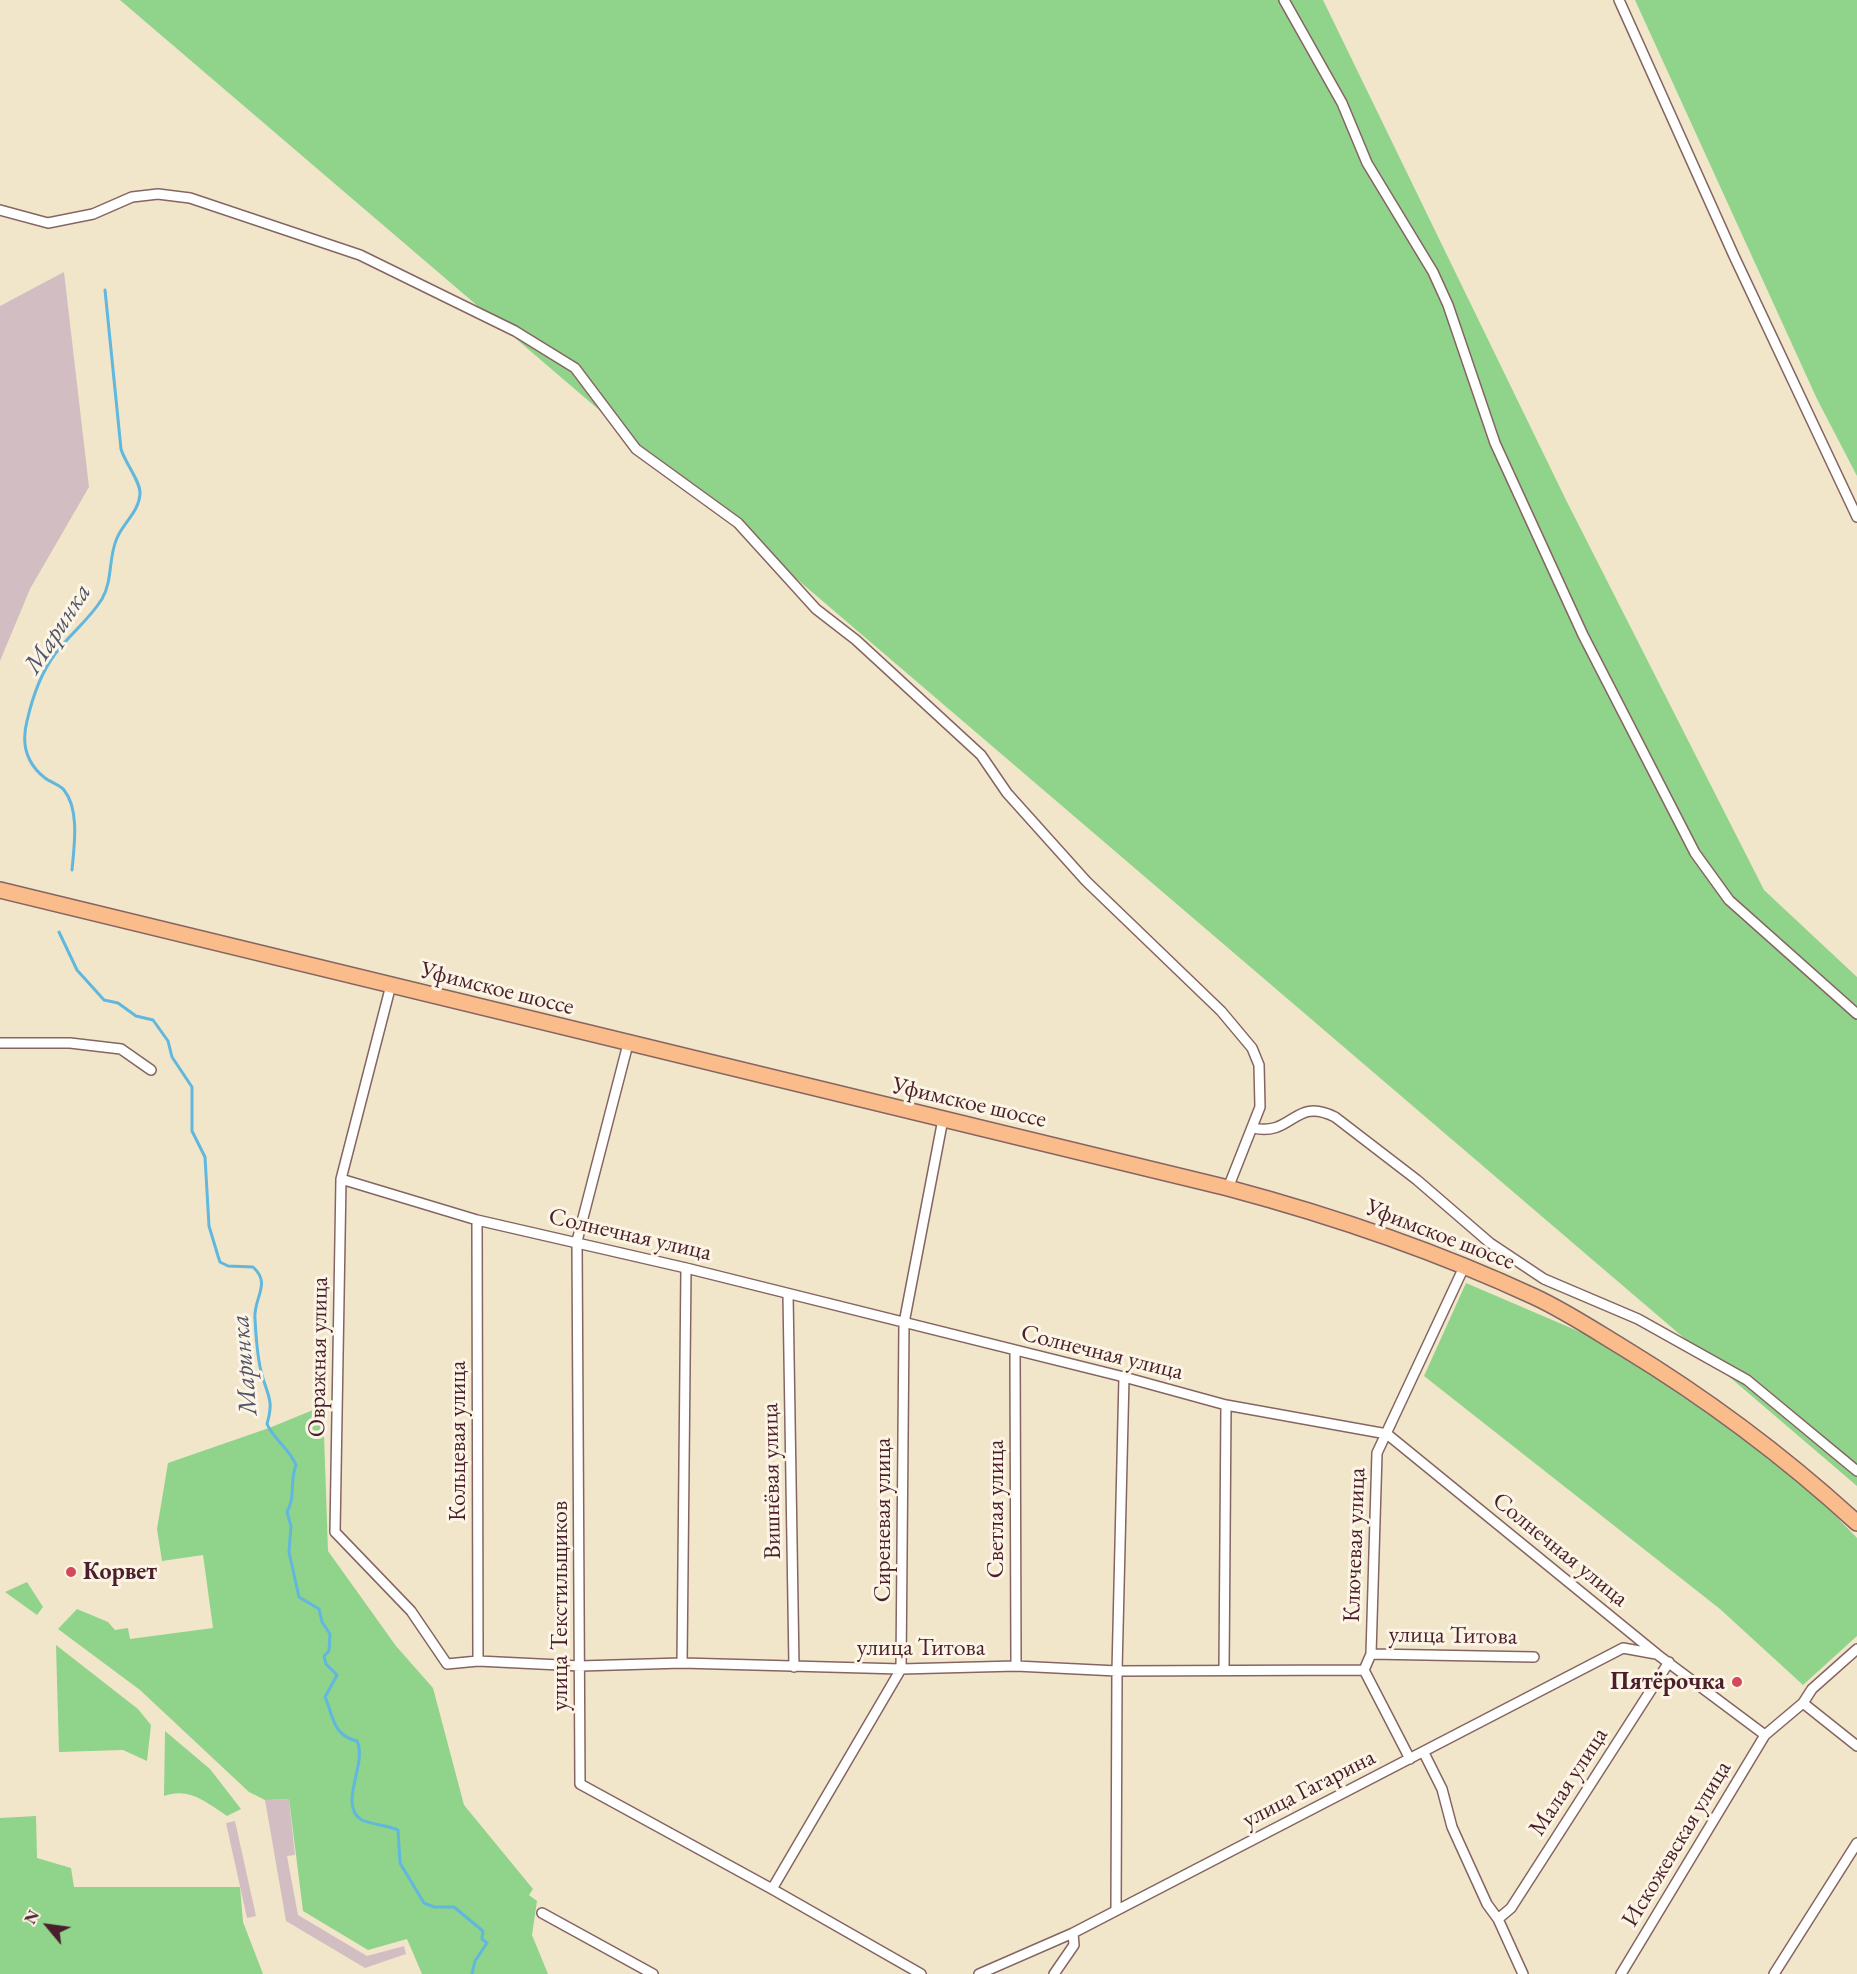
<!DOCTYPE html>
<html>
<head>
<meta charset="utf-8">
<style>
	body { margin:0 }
	#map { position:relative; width:1857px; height:1974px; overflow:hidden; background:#f2e6ca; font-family:"EB Garamond",serif }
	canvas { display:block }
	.north { position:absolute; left:18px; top:1896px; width:60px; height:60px; -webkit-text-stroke:4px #fcf5e5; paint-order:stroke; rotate:299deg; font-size:16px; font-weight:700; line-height:24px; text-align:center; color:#4a1f2b }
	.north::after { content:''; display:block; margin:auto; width:21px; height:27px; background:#4a1f2b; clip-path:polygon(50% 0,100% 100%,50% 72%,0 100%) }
</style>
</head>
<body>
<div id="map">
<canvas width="1857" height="1974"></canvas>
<div class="north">N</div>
</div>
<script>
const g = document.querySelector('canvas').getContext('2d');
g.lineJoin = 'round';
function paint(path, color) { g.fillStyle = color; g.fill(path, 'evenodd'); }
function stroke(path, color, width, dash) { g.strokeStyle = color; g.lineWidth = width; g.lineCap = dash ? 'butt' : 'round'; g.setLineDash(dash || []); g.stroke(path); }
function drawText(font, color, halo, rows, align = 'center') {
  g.font = font + ' "EB Garamond",serif'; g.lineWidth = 6; g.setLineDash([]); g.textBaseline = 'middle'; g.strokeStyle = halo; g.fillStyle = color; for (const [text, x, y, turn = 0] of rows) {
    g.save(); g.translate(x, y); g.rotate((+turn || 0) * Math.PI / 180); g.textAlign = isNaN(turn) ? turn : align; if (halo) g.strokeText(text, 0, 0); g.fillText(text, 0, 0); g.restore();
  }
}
paint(new Path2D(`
	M 64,272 L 89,487 L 30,589 L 0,661 L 0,306 Z
	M 289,1799 L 295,1855 L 287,1856 L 298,1915 L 367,1956 L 404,1946 L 406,1954 L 365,1968 L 286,1921 L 265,1800 Z
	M 235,1821 L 256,1916 L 247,1918 L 226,1823 Z`), '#d2bec2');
paint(new Path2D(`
	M 120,0 L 1323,0 L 1566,500 L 1764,890 L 1857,977 L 1857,1486 Z
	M 1635,0 L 1857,0 L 1857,476 L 1817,399 Z
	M 1466,1283 L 1599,1340 L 1788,1467 L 1857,1538 L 1857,1636 L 1803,1685 L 1720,1609 L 1424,1376 Z
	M 323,1406 L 328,1551 L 396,1646 L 433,1688 L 464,1805 L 533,1889 L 529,1895 L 537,1901 L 532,1935 L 548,1974 L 422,1974 L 407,1939 L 368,1950 L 303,1911 L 289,1799 L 265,1800 L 249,1792 L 140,1690 L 58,1629 L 77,1609 L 108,1622 L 115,1630 L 128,1628 L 130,1639 L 213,1628 L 203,1555 L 162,1561 L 157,1529 L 168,1463 L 269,1428 Z
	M 27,1582 L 43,1607 L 37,1615 L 5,1592 Z
	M 56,1645 L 138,1709 L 151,1725 L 147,1761 L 123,1750 L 59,1752 Z
	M 165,1731 L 210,1769 L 241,1809 L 227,1816 C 206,1802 189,1787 164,1796 Z
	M 36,1816 L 37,1858 L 71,1868 L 74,1887 L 240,1887 L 243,1922 L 263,1974 L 0,1974 L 0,1818 Z`), '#90d38b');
stroke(new Path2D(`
	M 72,870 C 74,847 80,810 64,790 C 60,785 50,782 45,778 C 26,763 21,744 27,721 C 32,699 41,673 55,654 C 69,635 89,620 102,599 C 113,580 108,558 117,538 C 123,523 139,512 140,494 C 141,482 125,463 121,449 L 105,290
	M 59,932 L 77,970 L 104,1000 L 118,1003 L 136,1016 L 153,1020 L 168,1041 L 172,1057 L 192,1087 L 192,1131 L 205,1157 L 209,1226 L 218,1256 L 220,1262 L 228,1266 L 253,1267 C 272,1284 253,1298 255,1319 C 256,1336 257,1358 262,1375 C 268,1397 274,1400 267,1424 C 274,1440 290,1449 296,1465 C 289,1484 296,1496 287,1512 L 291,1526 L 289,1552 L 299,1597 L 319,1609 L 322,1622 L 330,1634 L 329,1651 L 324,1656 L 326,1664 L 337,1675 L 325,1697 C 334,1717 332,1735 357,1741 C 368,1763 337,1806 362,1820 C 373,1825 387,1825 398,1830 L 400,1863 L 424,1903 L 434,1907 L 454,1907 L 483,1931 L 482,1939 L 487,1943 L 475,1961 L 472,1974`), '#61b7de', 3);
const street = new Path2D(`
	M 1284,0 L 1342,103 L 1367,163 L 1433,272 L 1448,305 L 1495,443 L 1583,635 L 1695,853 L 1729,900 L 1857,1014
	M 1619,0 L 1734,256 L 1857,517
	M 0,210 L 48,223 L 93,214 L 132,197 L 158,194 L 190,198 L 360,255 L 515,331 L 575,368 L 636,449 L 738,523 L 816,609 L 856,640 L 981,755 L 1007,793 L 1086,881 L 1221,1011 L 1252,1048 L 1259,1065 L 1260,1107 L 1228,1188
	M 391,985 L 341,1179 L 335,1532 L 411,1611 L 447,1664 L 478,1661 L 580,1666 L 682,1663 L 901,1669 L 1016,1666 L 1117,1671 L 1364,1670
	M 0,1043 L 70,1043 L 121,1049 L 151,1070
	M 628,1044 L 577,1241 L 580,1784 L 772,1889 L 921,1974
	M 1253,1128 C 1293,1137 1294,1096 1335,1117 L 1417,1180 L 1490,1243 L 1544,1279 L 1638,1319 L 1747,1380 L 1857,1471
	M 341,1179 L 477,1220 L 686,1268 L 1124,1377 L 1226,1405 L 1387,1434 L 1658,1655 L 1765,1735
	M 477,1220 L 478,1661
	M 788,1294 L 794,1667
	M 1015,1351 L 1016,1666
	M 1371,1654 L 1534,1657
	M 682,1663 L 686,1268
	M 1224,1670 L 1226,1405
	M 1803,1703 L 1857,1746
	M 1424,1753 L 1442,1789 L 1452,1827 L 1487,1904 L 1498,1919 L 1523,1974
	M 1410,1759 L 1364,1670 L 1371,1654 L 1377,1453 L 1464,1267
	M 772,1889 L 901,1669 L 904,1323 L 943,1119
	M 1116,1910 L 1117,1671 L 1124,1377
	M 542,1913 L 653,1974
	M 1498,1919 L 1511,1908 L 1669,1662
	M 979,1974 L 1073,1933 L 1623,1648 L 1656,1654
	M 1054,1974 L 1074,1945 L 1073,1933
	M 1621,1974 L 1765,1735 L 1803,1703 L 1812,1689 L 1857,1649
	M 1774,1974 L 1857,1843`);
const primary = new Path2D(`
	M 0,890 L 1228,1188 C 1333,1216 1436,1251 1535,1297 C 1565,1311 1594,1330 1622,1347 C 1706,1398 1784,1456 1857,1523`);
stroke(street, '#856563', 12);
stroke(primary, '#856563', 18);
stroke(street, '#fff', 9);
stroke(primary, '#f9bc8a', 15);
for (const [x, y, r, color] of [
	[71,1572,6,"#d1495b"],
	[1737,1682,6,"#d1495b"]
]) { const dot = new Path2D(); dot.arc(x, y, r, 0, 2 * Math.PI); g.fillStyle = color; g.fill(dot); stroke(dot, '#fcf5e5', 2); }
drawText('24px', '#4a1f2b', '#fcf5e5', [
	["Уфимское шоссе",497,989,14],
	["Уфимское шоссе",969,1103,13],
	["Солнечная улица",630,1235,13],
	["Уфимское шоссе",1440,1235,21],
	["Солнечная улица",1102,1353,14],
	["Овражная улица",319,1357,-89],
	["Кольцевая улица",458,1441,-90],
	["Вишнёвая улица",772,1481,-91],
	["Светлая улица",996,1509,-90],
	["Сиреневая улица",883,1520,-90],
	["Ключевая улица",1355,1545,-88],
	["Солнечная улица",1560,1550,39],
	["улица Текстильщиков",560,1606,-90],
	["улица Титова",1453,1636,1],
	["улица Титова",921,1648],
	["Малая улица",1569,1782,-57],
	["улица Гагарина",1309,1789,-27],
	["Искожевская улица",1677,1844,-59]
]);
drawText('bold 24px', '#4a1f2b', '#fcf5e5', [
	["Корвет",83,1572],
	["Пятёрочка",1725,1682,"right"]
], 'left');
drawText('italic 26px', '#52546a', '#fcf5e5', [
	["Маринка",58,629,-57],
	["Маринка",245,1365,-95]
]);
</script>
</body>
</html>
